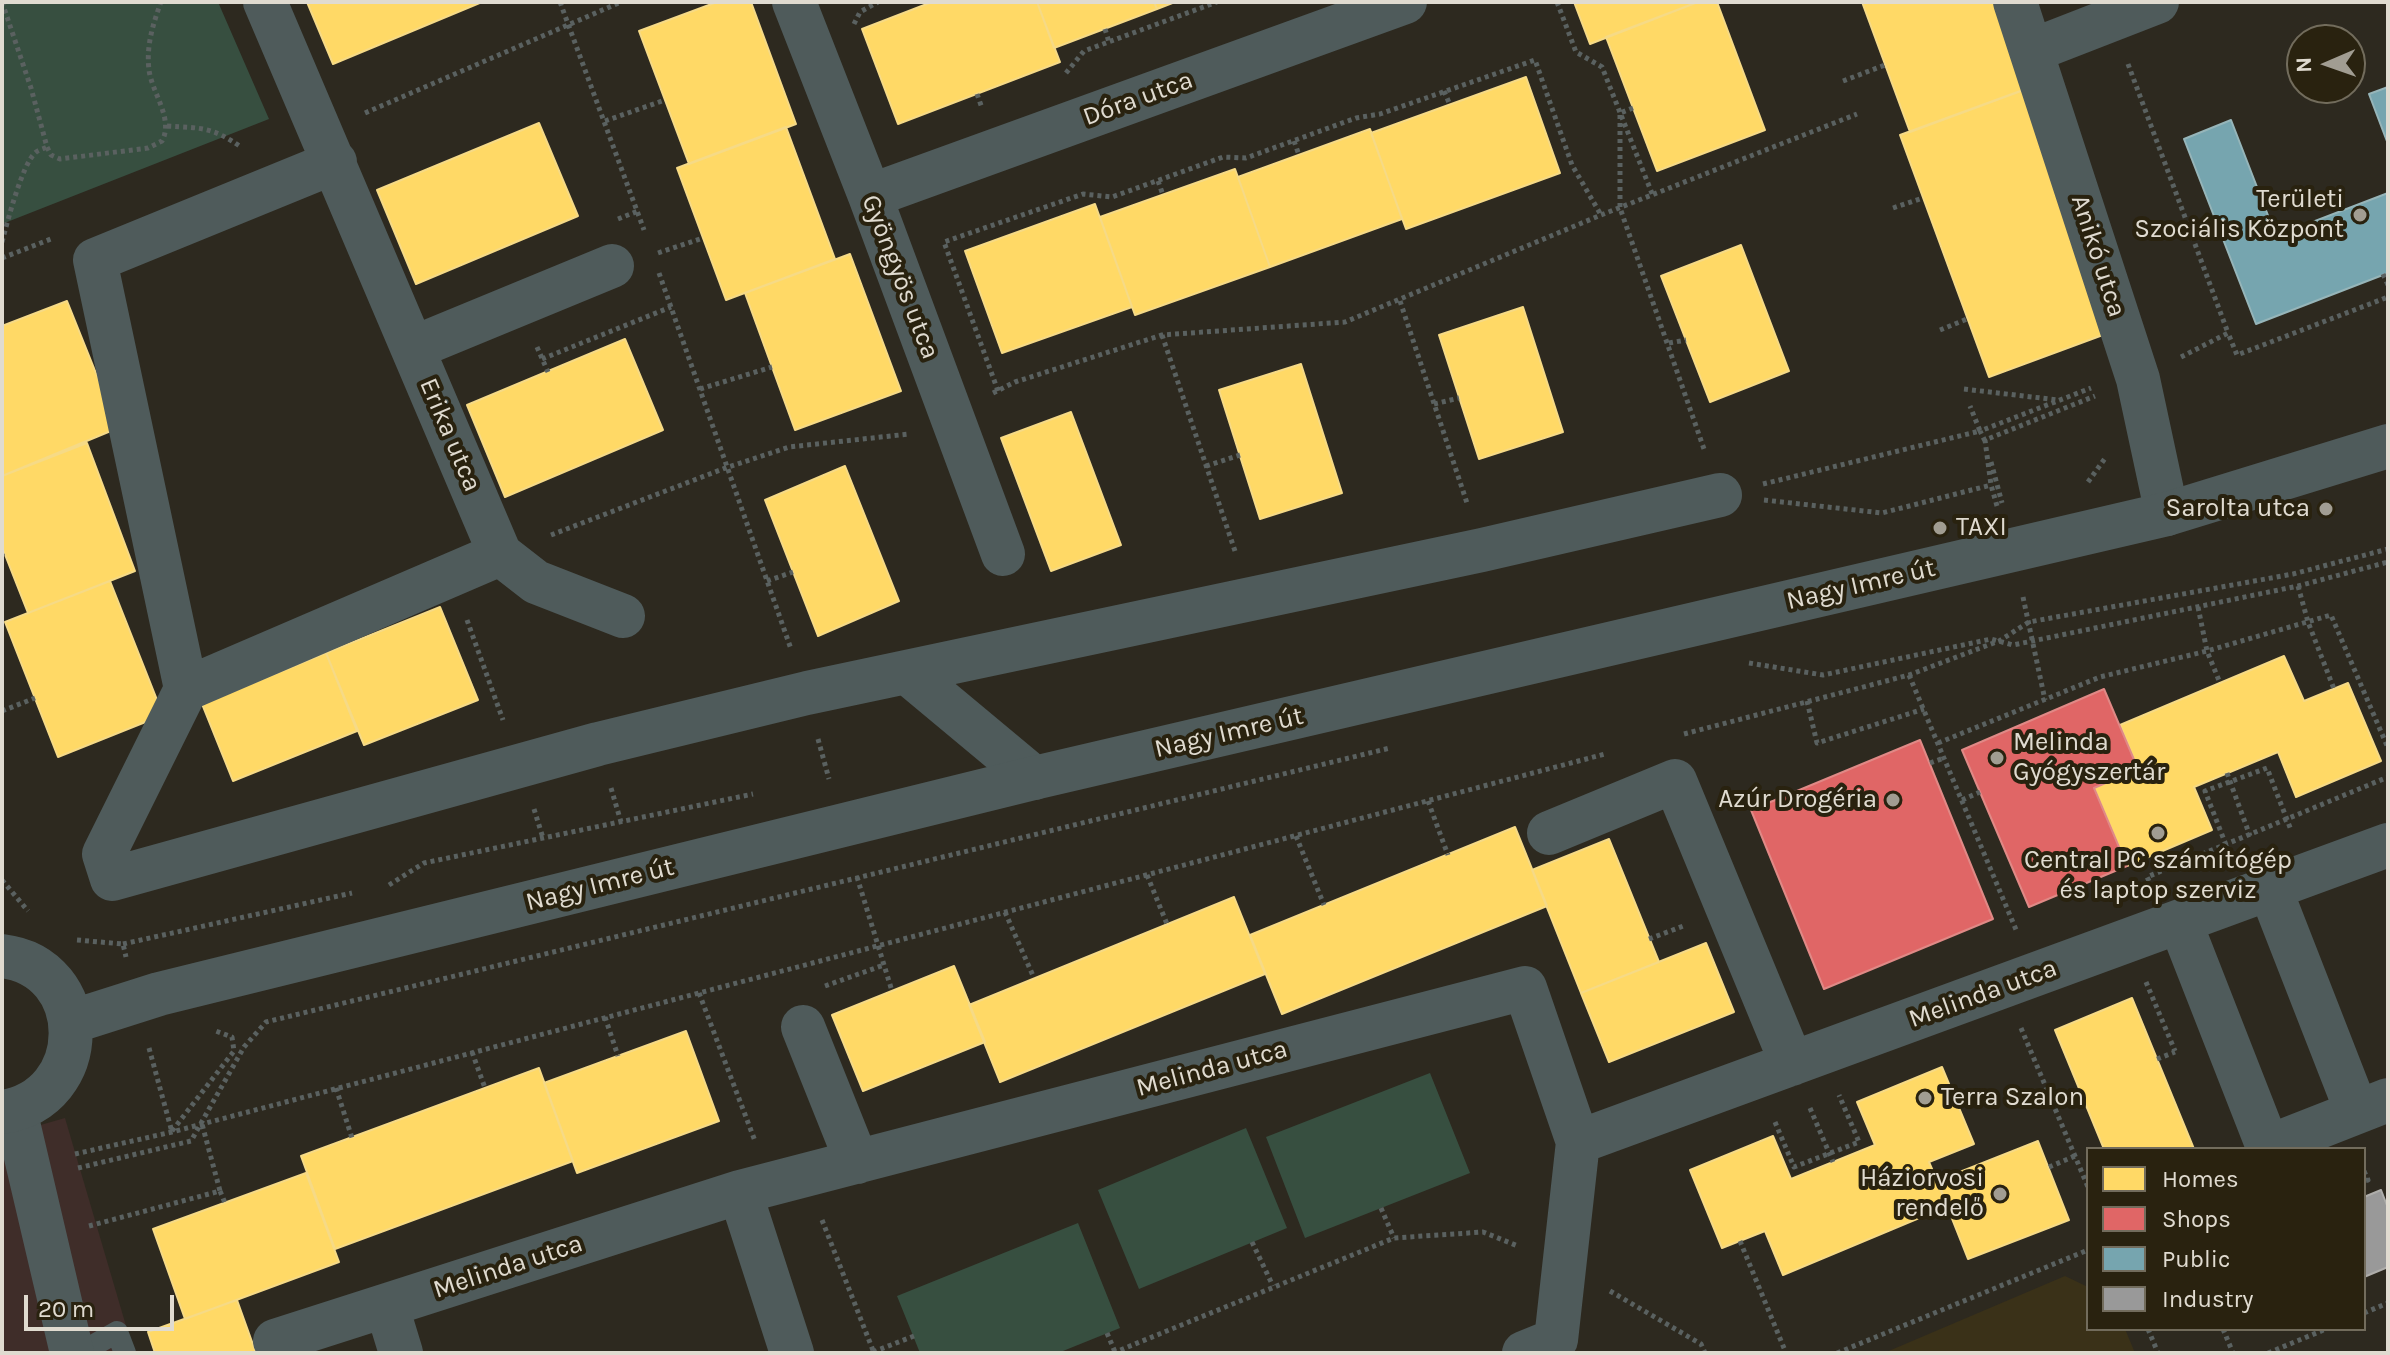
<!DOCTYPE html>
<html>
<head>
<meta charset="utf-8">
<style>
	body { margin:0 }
	#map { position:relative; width:2390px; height:1355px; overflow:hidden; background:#2d291f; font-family:Karla,sans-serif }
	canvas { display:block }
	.frame { position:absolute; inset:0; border:4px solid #e0dbd0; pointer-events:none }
	.legend { position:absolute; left:2086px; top:1147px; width:280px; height:184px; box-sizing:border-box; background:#29220f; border:2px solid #726c5c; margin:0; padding:10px 14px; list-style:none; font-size:24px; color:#e0dbd0 }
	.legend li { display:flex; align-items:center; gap:16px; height:40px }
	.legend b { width:40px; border:2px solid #726c5c }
	.north { position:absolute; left:2286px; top:24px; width:80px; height:80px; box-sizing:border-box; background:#29220f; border:2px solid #726c5c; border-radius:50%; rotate:268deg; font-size:22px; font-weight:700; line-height:32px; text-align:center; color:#e0dbd0 }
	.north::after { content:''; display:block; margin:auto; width:28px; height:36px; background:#a19d92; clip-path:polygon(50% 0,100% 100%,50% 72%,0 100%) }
	.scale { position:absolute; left:24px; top:1295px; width:150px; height:36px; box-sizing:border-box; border:4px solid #e0dbd0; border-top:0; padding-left:10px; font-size:24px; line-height:28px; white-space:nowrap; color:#e0dbd0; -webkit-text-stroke:6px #29220f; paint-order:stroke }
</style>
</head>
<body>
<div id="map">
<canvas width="2390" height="1355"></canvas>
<div class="frame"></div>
<ul class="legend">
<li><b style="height:22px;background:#ffd966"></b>Homes</li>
<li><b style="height:22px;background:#e06666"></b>Shops</li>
<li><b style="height:22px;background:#76a5af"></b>Public</li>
<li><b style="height:22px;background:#999"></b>Industry</li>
</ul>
<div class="north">N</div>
<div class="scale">20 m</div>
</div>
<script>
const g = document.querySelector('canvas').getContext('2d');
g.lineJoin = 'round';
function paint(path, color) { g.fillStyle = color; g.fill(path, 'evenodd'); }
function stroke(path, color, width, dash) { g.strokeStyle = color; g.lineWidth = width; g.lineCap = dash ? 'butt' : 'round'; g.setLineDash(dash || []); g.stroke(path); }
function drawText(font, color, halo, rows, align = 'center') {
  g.font = font + ' Karla,sans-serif'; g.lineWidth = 8; g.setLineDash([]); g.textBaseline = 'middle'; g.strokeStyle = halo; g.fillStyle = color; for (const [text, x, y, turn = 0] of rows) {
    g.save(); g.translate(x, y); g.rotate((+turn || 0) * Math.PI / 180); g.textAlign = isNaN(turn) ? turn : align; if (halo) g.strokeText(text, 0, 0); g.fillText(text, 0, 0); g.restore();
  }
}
paint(new Path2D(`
	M 65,1118 L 134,1353 L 2,1353 L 2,1136 Z`), '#3f2d29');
paint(new Path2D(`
	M 2065,1276 L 2088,1287 L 2088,1329 L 2125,1329 L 2135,1353 L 1884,1353 Z`), '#3a3118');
paint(new Path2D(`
	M 2,2 L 218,2 L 269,119 L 2,224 Z
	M 1430,1073 L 1470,1173 L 1305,1238 L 1266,1137 Z
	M 1246,1128 L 1287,1228 L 1139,1289 L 1098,1190 Z
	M 1078,1223 L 1120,1328 L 1058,1353 L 920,1353 L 897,1296 Z`), '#374f40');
const homes = new Path2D(`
	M 307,2 L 482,2 L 333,64 Z
	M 717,2 L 751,2 L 796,124 L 689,164 L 639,31 Z
	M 932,2 L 1037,2 L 1060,62 L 898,124 L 862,29 Z
	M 1037,2 L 1154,2 L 1157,9 L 1054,48 Z
	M 1154,2 L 1175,2 L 1157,9 Z
	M 1574,2 L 1698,2 L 1590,44 Z
	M 1698,2 L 1717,2 L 1765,130 L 1657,171 L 1606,37 Z
	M 1862,2 L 2000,2 L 2032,87 L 1910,132 Z
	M 1526,77 L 1560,173 L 1406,229 L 1371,133 Z
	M 2023,90 L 2111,332 L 1989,377 L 1900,135 Z
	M 539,123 L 578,216 L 416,284 L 377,190 Z
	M 786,127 L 835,259 L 726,300 L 677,168 Z
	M 1370,129 L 1402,219 L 1270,267 L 1238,177 Z
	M 1235,169 L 1270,267 L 1135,315 L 1100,217 Z
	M 1095,204 L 1132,307 L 1002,353 L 965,251 Z
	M 1741,245 L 1789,371 L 1710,402 L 1661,276 Z
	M 850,254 L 901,391 L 795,430 L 745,293 Z
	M 67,301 L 118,428 L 2,476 L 2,326 Z
	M 1523,307 L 1563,432 L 1479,459 L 1439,335 Z
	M 625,339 L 663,430 L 505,497 L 467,405 Z
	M 1301,364 L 1342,493 L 1260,519 L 1219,390 Z
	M 1071,412 L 1121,545 L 1051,571 L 1001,438 Z
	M 87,443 L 135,571 L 28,613 L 2,547 L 2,476 Z
	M 845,466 L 899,601 L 818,636 L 765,500 Z
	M 110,581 L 163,715 L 58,757 L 5,622 Z
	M 440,607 L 478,700 L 364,745 L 326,653 Z
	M 326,653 L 357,731 L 233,781 L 202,704 Z
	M 2284,656 L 2304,701 L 2348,683 L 2381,761 L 2296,797 L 2278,752 L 2194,787 L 2212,830 L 2127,866 L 2094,788 L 2138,769 L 2120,725 Z
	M 1515,827 L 1547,906 L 1282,1014 L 1250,935 Z
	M 1609,839 L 1659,962 L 1581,993 L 1532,870 Z
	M 1234,897 L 1265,974 L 1000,1082 L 969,1005 Z
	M 1706,943 L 1734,1012 L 1609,1062 L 1581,993 Z
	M 954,966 L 985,1042 L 863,1091 L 832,1015 Z
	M 2132,998 L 2157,1059 L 2194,1149 L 2104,1149 L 2055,1030 Z
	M 686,1031 L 719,1121 L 577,1173 L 544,1083 Z
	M 1942,1067 L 1974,1144 L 1929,1162 L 1948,1206 L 1783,1275 L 1765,1231 L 1722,1248 L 1690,1170 L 1773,1136 L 1791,1179 L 1875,1145 L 1857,1102 Z
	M 539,1068 L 573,1161 L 335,1249 L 301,1156 Z
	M 2038,1141 L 2069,1220 L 1968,1259 L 1937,1181 Z
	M 306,1173 L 339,1262 L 185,1319 L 153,1229 Z
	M 237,1300 L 256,1353 L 155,1353 L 148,1332 Z`);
paint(homes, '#ffd966');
stroke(homes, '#f6da86', 2);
const shops = new Path2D(`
	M 2104,689 L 2138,769 L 2094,788 L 2127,866 L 2029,907 L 1962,750 Z
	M 1920,740 L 1993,919 L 1824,989 L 1751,810 Z`);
paint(shops, '#e06666');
stroke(shops, '#e08986', 2);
const public = new Path2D(`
	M 2388,87 L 2388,144 L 2369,94 Z
	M 2231,120 L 2276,236 L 2388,193 L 2388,273 L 2256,324 L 2184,139 Z`);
paint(public, '#76a5af');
stroke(public, '#96b5b9', 2);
const industry = new Path2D(`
	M 2381,1190 L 2388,1208 L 2388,1267 L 2364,1277 L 2364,1197 Z`);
paint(industry, '#999');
stroke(industry, '#aeadaa', 2);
stroke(new Path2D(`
	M 2,2 L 31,88 L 47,147 L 51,155 L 60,159 L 148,148 L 162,141 C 174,119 152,93 149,70 C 146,46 153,24 161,2
	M 560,2 L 644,230
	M 1557,2 L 1576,52 L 1602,67 L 1653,196
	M 854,24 L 860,12 L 878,2
	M 1105,29 L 1109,42
	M 2128,64 L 2228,333
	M 1066,73 L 1084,51 L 1217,2
	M 1843,81 L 1885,65
	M 1444,91 L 1450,105
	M 977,94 L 982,108
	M 1633,108 L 1620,113 L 1620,208 L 1704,449
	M 365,113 L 621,2
	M 605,121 L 665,100
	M 167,126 C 202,128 212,127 241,147
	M 1294,141 L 1299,155
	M 1158,181 L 1163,195
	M 1893,208 L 1923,198
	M 618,219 L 638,211
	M 2,242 C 7,223 22,165 35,153 C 38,150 43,149 47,147
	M 658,253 L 703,238
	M 2,258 L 51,239
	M 659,273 L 791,649
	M 2383,274 L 2388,285
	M 1400,301 L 1467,503
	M 1940,330 L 1967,319
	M 1162,335 L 1236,554
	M 1669,343 L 1686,340
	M 537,347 L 548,372
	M 2181,357 L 2228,333 L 2237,355 L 2388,297
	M 542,359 L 671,307
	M 700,389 L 772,367
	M 1964,389 L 2058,400
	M 998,391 L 944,242 L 1083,194 L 1112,197 L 1223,157 L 1246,158 L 1356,118 L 1380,114 L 1535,60 L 1572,165 L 1601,215
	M 993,393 L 1015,382 L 1162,335 L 1345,322 L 1601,215 L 1857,114
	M 1434,404 L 1459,398
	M 1985,441 L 1980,431 L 2091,388
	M 1991,462 L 2002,503
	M 1206,466 L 1240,455
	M 2088,482 L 2106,457
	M 1763,484 L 1980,431 L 1970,406
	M 1764,500 L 1882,513 L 1991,485
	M 1997,506 L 1991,485 L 1985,440 L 2095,396
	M 551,535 L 728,467 L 789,447 L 909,434
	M 2,554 L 4,553
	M 767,581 L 793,572
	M 2298,586 L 2308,622 L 2334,689
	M 2023,597 L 2045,700
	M 2198,607 L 2207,651 L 2220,683
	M 467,620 L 503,720
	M 1749,663 L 1823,675 L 1991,639 L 2013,645 L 2298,586 L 2388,562
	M 1909,675 L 2017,932
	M 1807,701 L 1817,743 L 1924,709
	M 2,711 L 35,698
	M 1684,734 L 1909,675 L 1999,641 L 2029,622 L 2293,574 L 2388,549
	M 818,739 L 829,779
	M 1938,743 L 2100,677 L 2207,651 L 2331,615 L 2388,748
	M 1930,763 L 1944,758
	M 2227,773 L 2250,836
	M 611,788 L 621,822
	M 1962,800 L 1980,792
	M 1428,801 L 1448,855
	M 534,809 L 543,838
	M 1296,836 L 1324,905
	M 2226,845 L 2205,791 L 2267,768 L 2291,830
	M 1147,875 L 1167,924
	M 857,877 L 892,991
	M 2,880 L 28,911
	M 2149,881 L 2147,877 L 2388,777
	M 389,885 L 424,863 L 753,794
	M 1005,912 L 1034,978
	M 1649,939 L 1686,925
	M 77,940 L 123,944 L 126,957
	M 123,944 L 352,893
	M 2146,982 L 2175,1051
	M 825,986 L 884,965
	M 699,993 L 755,1141
	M 605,1017 L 618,1056
	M 2021,1028 L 2088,1187
	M 149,1048 L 172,1132
	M 472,1052 L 485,1088
	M 2157,1059 L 2175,1052
	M 336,1088 L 352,1138
	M 1810,1108 L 1833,1162
	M 1775,1122 L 1794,1167 L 1859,1142 L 1839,1095
	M 172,1131 L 234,1051 L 232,1037 L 213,1030
	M 75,1154 L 172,1132 L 1605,754
	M 2049,1167 L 2075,1156
	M 78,1168 L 191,1141 L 244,1047 L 266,1022 L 1390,748
	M 2364,1171 L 2368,1180 L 2364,1181
	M 220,1191 L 225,1203
	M 1381,1208 L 1394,1238
	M 822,1220 L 874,1353
	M 89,1226 L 220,1191 L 202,1124
	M 1740,1241 L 1786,1353
	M 1252,1242 L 1273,1286
	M 1610,1291 L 1701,1344 L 1705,1353
	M 2364,1313 L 2388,1303
	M 2148,1329 L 2158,1353
	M 2223,1329 L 2233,1353
	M 1107,1333 L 1115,1352
	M 873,1352 L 914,1336
	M 1113,1353 L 1394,1238 L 1483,1232 L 1518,1246
	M 1837,1353 L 2088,1250
	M 2268,1353 L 2326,1329`), '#5a6160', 5, [4, 4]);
stroke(new Path2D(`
	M 80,1353 L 117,1332 L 125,1353`), '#4f5b5b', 22);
stroke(new Path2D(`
	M 794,2 L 870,196 L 1003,554
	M 2015,2 L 2138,379 L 2167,514
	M 2031,51 L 2157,2
	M 335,162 L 95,260 L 186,689 L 104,854 L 112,879 L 598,744 L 807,693 L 1482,550 L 1720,495
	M 870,196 L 1405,2
	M 413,348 L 612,266
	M 500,554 L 536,582 L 623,616
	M 908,673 L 1034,778
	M 186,689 L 500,554 L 265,2
	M 1549,833 L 1675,781 L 1792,1064
	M 2270,889 L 2357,1112
	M 2180,922 L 2268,1147 L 2388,1100
	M 803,1027 L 857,1162
	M 15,1110 L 72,1353
	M 740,1192 L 792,1353
	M 387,1307 L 401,1353
	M 275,1341 L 740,1192 L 1525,988 L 1578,1142
	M 1524,1353 L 1556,1340 L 1578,1142 L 2388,845`), '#4f5b5b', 44);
stroke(new Path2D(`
	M 2,956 C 94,967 93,1099 2,1112
	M 71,1022 L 159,994 L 1034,778 L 2167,514 L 2388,446`), '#4f5b5b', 44);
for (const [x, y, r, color] of [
	[2360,215,8,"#a19d92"],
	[2326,509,8,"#a19d92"],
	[1940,528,8,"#a19d92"],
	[1997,758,8,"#a19d92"],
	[1893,800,8,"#a19d92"],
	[2158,833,8,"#a19d92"],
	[1925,1098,8,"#a19d92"],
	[2000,1194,8,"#a19d92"]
]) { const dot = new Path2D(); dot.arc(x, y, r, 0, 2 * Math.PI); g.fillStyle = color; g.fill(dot); stroke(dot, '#29220f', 3); }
drawText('26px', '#e0dbd0', '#29220f', [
	["Dóra utca",1138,99,-20],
	["Anikó utca",2098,256,72],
	["Gyöngyös utca",900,277,69],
	["Erika utca",450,435,67],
	["Nagy Imre út",1861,585,-13],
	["Nagy Imre út",1229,733,-13],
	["Nagy Imre út",600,885,-14],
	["Melinda utca",1983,994,-20],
	["Melinda utca",1212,1069,-15],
	["Melinda utca",508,1267,-18]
]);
drawText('26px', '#e0dbd0', '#29220f', [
	["Területi",2344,200],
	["Szociális Központ",2344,230],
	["Sarolta utca",2310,509],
	["TAXI",1956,528,"left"],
	["Melinda",2013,743,"left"],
	["Gyógyszertár",2013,773,"left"],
	["Azúr Drogéria",1877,800],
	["Central PC számítógép",2158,861,"center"],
	["és laptop szerviz",2158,891,"center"],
	["Terra Szalon",1941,1098,"left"],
	["Háziorvosi",1984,1179],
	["rendelő",1984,1209]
], 'right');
</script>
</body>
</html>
